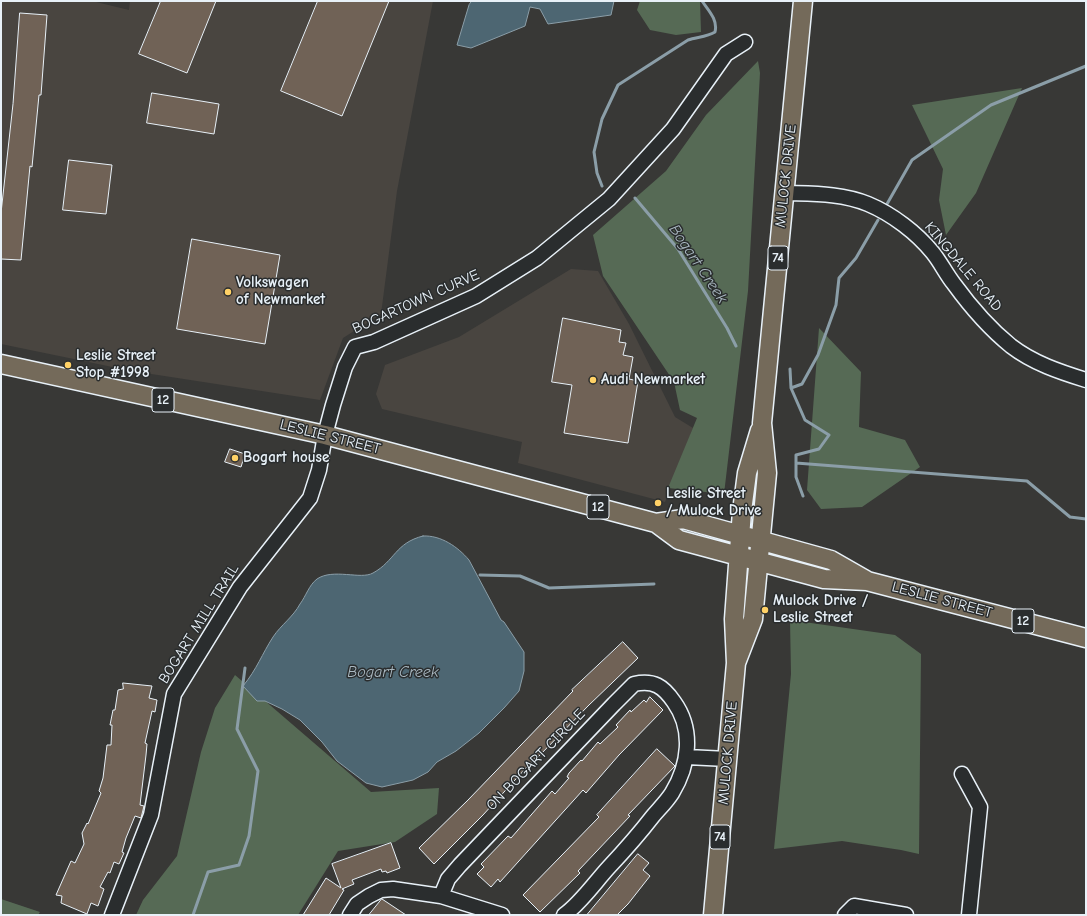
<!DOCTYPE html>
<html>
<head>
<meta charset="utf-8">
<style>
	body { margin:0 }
	#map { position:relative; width:1087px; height:916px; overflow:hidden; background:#383836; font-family:"Comic Neue",sans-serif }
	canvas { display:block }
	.frame { position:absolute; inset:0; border:2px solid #e8f1f8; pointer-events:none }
</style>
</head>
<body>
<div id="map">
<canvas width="1087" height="916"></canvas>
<div class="frame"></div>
</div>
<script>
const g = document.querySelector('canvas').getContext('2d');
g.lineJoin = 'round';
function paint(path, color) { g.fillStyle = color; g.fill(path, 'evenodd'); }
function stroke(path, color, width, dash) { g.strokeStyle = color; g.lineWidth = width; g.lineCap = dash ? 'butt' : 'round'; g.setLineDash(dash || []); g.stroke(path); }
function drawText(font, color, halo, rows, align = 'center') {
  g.font = font + ' "Comic Neue",sans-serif'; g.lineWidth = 3; g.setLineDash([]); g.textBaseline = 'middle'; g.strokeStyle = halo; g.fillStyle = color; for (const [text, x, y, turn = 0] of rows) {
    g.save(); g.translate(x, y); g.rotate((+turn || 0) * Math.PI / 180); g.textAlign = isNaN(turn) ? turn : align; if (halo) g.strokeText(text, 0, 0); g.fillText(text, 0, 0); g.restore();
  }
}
paint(new Path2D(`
	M 1,1 L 92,1 L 129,10 L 130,1 L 433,1 L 397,191 L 381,314 L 343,338 L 320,400 L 132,371 L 1,344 Z
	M 571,269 L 598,271 L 629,324 L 675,417 L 693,428 L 665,502 L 518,463 L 522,442 L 382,409 L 376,394 L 385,365 L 459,337 Z`), '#494540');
paint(new Path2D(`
	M 640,1 L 700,1 L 701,32 L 676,35 L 650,30 L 637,10 Z
	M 758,61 L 760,73 L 748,291 L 724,494 L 668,488 L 697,418 L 680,410 L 674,382 L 603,276 L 593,235 L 666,171 L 706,115 Z
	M 1022,88 L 976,193 L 946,235 L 939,200 L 943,169 L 912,105 Z
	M 819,328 L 861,372 L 859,427 L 905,440 L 920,467 L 862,507 L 821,509 L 807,490 Z
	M 790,620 L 895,635 L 921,654 L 919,854 L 901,850 L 842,841 L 774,849 L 791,674 Z
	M 235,675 L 371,792 L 439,788 L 437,814 L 395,842 L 338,851 L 298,915 L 136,915 L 143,900 L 177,856 L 201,752 L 215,708 Z
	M 1,899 L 40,912 L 38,915 L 1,915 Z`), '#566a55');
const water = new Path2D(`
	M 472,1 L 614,1 L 611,15 L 548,24 L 540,9 L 530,7 L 525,26 L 471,48 L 457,45 L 469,5 Z
	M 423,536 C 441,535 458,547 469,560 L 501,620 L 504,622 L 524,652 L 524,671 L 519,691 L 504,708 L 479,733 L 456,751 L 437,762 L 428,772 L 413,780 L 382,787 L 366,783 L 337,761 L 322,742 L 300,720 L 282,709 L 265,701 L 257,701 L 243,686 C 257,669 262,654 273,637 C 281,625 293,617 300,604 C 306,596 309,585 317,579 C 333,568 361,580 373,573 C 395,561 395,543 423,536 Z`);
paint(water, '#4d6672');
stroke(water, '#8b9ea8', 1);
stroke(new Path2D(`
	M 602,186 L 597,173 L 594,152 L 602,119 L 618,85 L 688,40 C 697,37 707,37 715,32 C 718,20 709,11 702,1
	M 635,198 L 678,249 L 727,328 L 736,346
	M 887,204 L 912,160 L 991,105 L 1086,66
	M 790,369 L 791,388 L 805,420 L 829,435 L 819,449 L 796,455 L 796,477 L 803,496
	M 791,388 L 802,384 L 818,355 L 836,305 L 839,278 L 856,258 L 878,220
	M 796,463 L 1027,481 L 1070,517 L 1086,519
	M 480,575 L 520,576 L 549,588 L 654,584
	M 193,915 L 208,872 L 239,865 L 249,836 L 258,771 L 237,729 L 245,668`), '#8b9ea8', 3);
const building = new Path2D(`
	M 161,1 L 216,1 L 187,73 L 139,54 Z
	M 318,1 L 389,1 L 342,116 L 281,91 Z
	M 20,13 L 47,15 L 41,95 L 39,95 L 32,167 L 30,166 L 21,260 L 1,259 L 1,213 L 13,104 Z
	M 152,93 L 219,104 L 214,134 L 147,123 Z
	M 69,160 L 112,165 L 106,214 L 63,210 Z
	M 192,239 L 280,255 L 265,344 L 177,329 Z
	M 563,318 L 621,330 L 619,342 L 626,343 L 623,355 L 633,357 L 629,379 L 638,381 L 628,443 L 564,433 L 572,385 L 552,382 Z
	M 230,449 L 245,454 L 241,467 L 225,462 Z
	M 623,642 L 638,658 L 589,705 L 537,758 L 536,757 L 483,815 L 434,864 L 419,848 L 468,800 L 573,691 L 572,690 Z
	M 123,683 L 152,686 L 149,698 L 157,700 L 155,712 L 152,711 L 145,743 L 147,744 L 146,755 L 140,805 L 144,806 L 141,818 L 135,816 L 126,838 L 122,852 L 124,853 L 119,864 L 114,862 L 110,873 L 108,872 L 100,887 L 104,889 L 98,906 L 91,903 L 87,914 L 61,903 L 62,896 L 56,895 L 71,861 L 75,863 L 84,844 L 82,833 L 87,823 L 88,824 L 101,793 L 99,791 L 103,778 L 107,745 L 111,745 L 112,725 L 110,725 L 113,710 L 115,710 L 118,690 L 123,689 Z
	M 650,697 L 663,710 L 619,755 L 586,793 L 583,790 L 500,882 L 498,879 L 491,887 L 477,874 L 484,867 L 481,864 L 508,836 L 511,838 L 552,791 L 555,794 L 569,778 L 567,777 L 569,773 L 581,760 L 582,761 L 598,742 L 600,744 L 618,727 L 616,725 L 630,710 L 631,712 L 644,700 L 646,702 Z
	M 657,749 L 675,766 L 628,815 L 630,816 L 578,871 L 580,873 L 540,912 L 523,895 L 599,817 L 597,815 Z
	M 391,843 L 400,868 L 387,873 L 386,871 L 382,872 L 381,869 L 352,880 L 354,884 L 342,889 L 344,890 L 329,915 L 303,915 L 326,878 L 341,888 L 332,864 Z
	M 638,854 L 649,863 L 643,870 L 650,876 L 628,904 L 617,915 L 587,915 Z
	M 382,899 L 406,915 L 369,915 Z`);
paint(building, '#706256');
stroke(building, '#e8f1f8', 1);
const minor = new Path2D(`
	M 784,193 C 813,194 841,193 868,204 C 892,214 917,233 933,253 C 941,263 946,274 954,284 C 970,306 990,329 1011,346 C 1033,363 1060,372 1086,380
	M 687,757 L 727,759
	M 962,774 L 980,807 L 969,915
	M 441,896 L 448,879 L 460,865 L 614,704 L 634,684 C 654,680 663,686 674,702 C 694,730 689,765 672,793 C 667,801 659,809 653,816 C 639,834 625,850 609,867 C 596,881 580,904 564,915
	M 112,915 L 151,815 L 174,694 L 240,587 L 310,498 L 319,470 L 325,435 L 333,405 L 345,367 L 355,347 L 374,342 L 476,296 L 537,258 L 609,199 L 673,129 L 726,54 L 745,42
	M 350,915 L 357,904 L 369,896 L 381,890 L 393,889 L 441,896 L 502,915
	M 845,915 L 854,906 L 906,915`);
const major = new Path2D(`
	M 1,364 L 325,435 L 656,523 L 679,540 L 824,579 L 867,581 L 1086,638
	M 656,523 L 683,519 L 831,560 L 866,580
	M 736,663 L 753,619 L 767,473 L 762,423 L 803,1
	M 713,915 L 736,663 L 734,619 L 742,511 L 747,473 L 760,430`);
stroke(minor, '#e8f1f8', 17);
stroke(major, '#e8f1f8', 21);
stroke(minor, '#2a2d2e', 14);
stroke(major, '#746a5a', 18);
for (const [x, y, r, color] of [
	[228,292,4,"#ffd166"],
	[68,365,4,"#ffd166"],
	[593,380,4,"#ffd166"],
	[235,458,4,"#ffd166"],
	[658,503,4,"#ffd166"],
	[765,610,4,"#ffd166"]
]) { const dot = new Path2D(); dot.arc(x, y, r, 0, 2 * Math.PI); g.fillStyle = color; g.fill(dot); stroke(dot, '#2a2d2e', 1.5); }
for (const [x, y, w] of [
	[778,258,20],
	[163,400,22],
	[598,507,22],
	[1023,621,22],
	[720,837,20]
]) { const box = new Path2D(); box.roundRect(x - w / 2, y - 12, w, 24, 3); g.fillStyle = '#2a2d2e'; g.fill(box); stroke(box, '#e8f1f8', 1); }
drawText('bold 14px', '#e8f1f8', null, [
	["74",778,258],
	["12",163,400],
	["12",598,507],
	["12",1023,621],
	["74",720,837]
]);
drawText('15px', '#e8f1f8', '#2a2d2e', [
	["MULOCK DRIVE",786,176,-84],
	["KINGDALE ROAD",963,267,50],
	["BOGARTOWN CURVE",416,302,-24],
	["LESLIE STREET",330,437,14],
	["LESLIE STREET",942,600,15],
	["BOGART MILL TRAIL",199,624,-58],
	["MULOCK DRIVE",728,753,-85],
	["ON BOGART CIRCLE",536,760,-46]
]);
drawText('bold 15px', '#e8f1f8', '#2a2d2e', [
	["Volkswagen",236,283],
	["of Newmarket",236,300],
	["Leslie Street",76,356],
	["Stop #1998",76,373],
	["Audi Newmarket",601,380],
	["Bogart house",243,458],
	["Leslie Street",666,494],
	["/ Mulock Drive",666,511],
	["Mulock Drive /",773,601],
	["Leslie Street",773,618]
], 'left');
drawText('italic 16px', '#aab9c2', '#2a2d2e', [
	["Bogart Creek",698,264,56],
	["Bogart Creek",393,672]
]);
</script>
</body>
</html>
